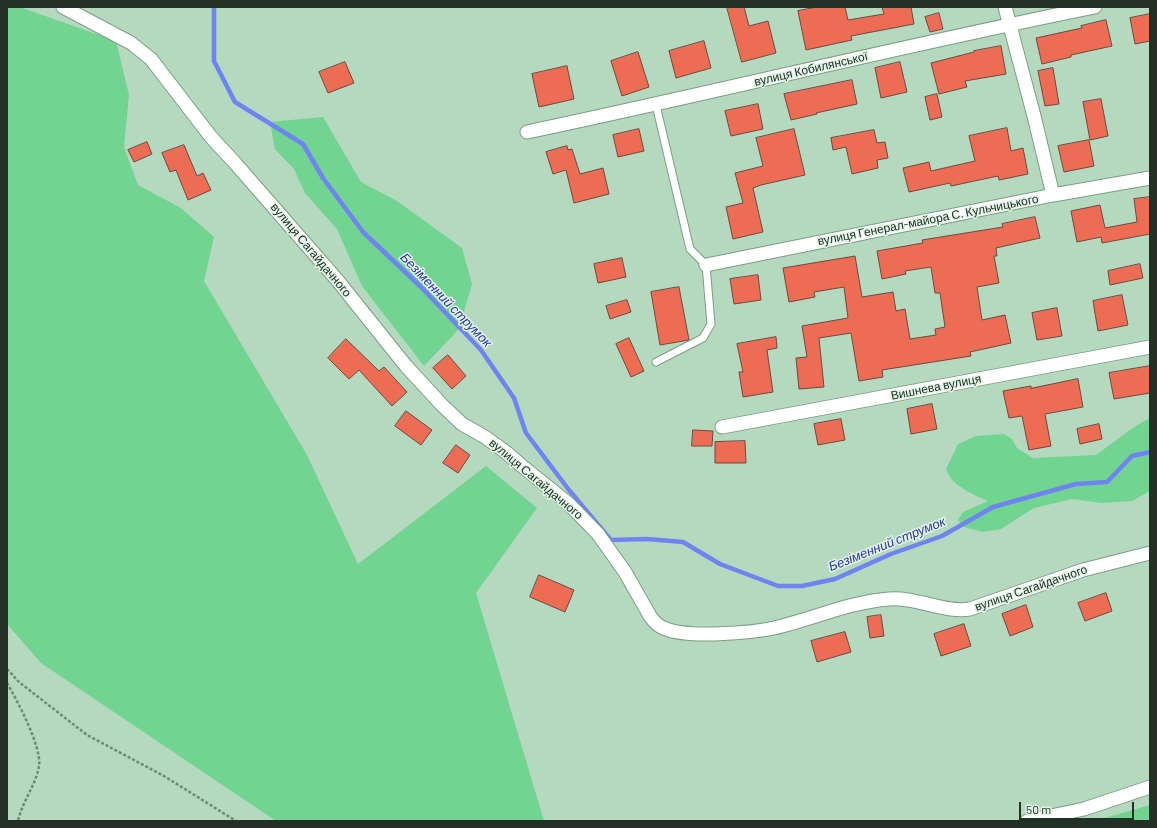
<!DOCTYPE html>
<html>
<head>
<meta charset="utf-8">
<style>
	body { margin:0 }
	#map { position:relative; width:1157px; height:828px; overflow:hidden; background:#b5d9be; font-family:Barlow,sans-serif }
	canvas { display:block }
	.frame { position:absolute; inset:0; border:8px solid #223026; pointer-events:none }
	.scale { position:absolute; left:1019px; top:802px; width:115px; height:18px; box-sizing:border-box; border:2px solid #223026; border-top:0; padding-left:5px; font-size:12px; line-height:14px; white-space:nowrap; color:#223026; -webkit-text-stroke:3px #e2f5e7; paint-order:stroke }
</style>
</head>
<body>
<div id="map">
<canvas width="1157" height="828"></canvas>
<div class="frame"></div>
<div class="scale">50 m</div>
</div>
<script>
const g = document.querySelector('canvas').getContext('2d');
g.lineJoin = 'round';
function paint(path, color) { g.fillStyle = color; g.fill(path, 'evenodd'); }
function stroke(path, color, width, dash) { g.strokeStyle = color; g.lineWidth = width; g.lineCap = dash ? 'butt' : 'round'; g.setLineDash(dash || []); g.stroke(path); }
function drawText(font, color, halo, rows, align = 'center') {
  g.font = font + ' Barlow,sans-serif'; g.lineWidth = 3; g.setLineDash([]); g.textBaseline = 'middle'; g.strokeStyle = halo; g.fillStyle = color; for (const [text, x, y, turn = 0] of rows) {
    g.save(); g.translate(x, y); g.rotate((+turn || 0) * Math.PI / 180); g.textAlign = isNaN(turn) ? turn : align; if (halo) g.strokeText(text, 0, 0); g.fillText(text, 0, 0); g.restore();
  }
}
paint(new Path2D(`
	M 7,7 L 20,7 L 116,41 L 129,95 L 124,147 L 138,185 L 181,208 L 214,237 L 204,281 L 307,455 L 358,564 L 486,466 L 537,508 L 476,593 L 544,821 L 276,821 L 41,663 L 7,624 Z
	M 323,117 L 361,182 L 397,201 L 462,248 L 472,284 L 459,329 L 424,366 L 362,286 L 337,229 L 305,193 L 294,169 L 275,149 L 270,122 Z
	M 1150,418 L 1150,491 L 1132,501 L 1101,503 L 1072,499 L 1034,508 L 1001,529 L 983,532 L 964,527 L 958,520 L 963,512 L 988,501 C 972,494 952,486 946,469 L 958,444 L 976,436 L 1004,434 L 1012,439 L 1017,448 L 1033,458 L 1096,455 L 1134,427 Z
	M 1150,805 L 1150,821 L 1094,821 Z`), '#71d491');
stroke(new Path2D(`
	M 214,7 L 214,61 L 235,102 L 303,144 L 323,178 L 363,232 L 421,287 L 481,350 L 514,398 L 526,433 L 569,490 L 611,540 L 647,539 L 683,542 L 720,564 L 778,586 L 802,586 L 835,579 L 891,554 L 942,536 L 993,507 L 1076,484 L 1107,482 L 1132,456 L 1150,452`), '#6f84f1', 4.5);
const building = new Path2D(`
	M 727,7 L 744,7 L 749,26 L 768,21 L 776,53 L 742,62 Z
	M 817,7 L 845,7 L 848,20 L 884,14 L 882,7 L 911,7 L 914,24 L 851,36 L 852,40 L 806,50 L 798,11 Z
	M 939,13 L 943,29 L 930,32 L 925,17 Z
	M 1150,14 L 1150,41 L 1135,44 L 1130,18 Z
	M 1106,20 L 1112,46 L 1071,55 L 1071,57 L 1042,64 L 1036,38 L 1082,28 L 1081,26 Z
	M 704,41 L 711,68 L 676,78 L 669,51 Z
	M 1001,46 L 1006,74 L 965,81 L 967,87 L 939,94 L 931,63 L 974,52 L 974,51 Z
	M 638,52 L 649,87 L 622,96 L 611,61 Z
	M 345,62 L 354,83 L 328,93 L 319,72 Z
	M 900,62 L 907,92 L 881,98 L 875,68 Z
	M 567,66 L 574,99 L 539,107 L 532,74 Z
	M 1053,68 L 1059,104 L 1045,106 L 1038,71 Z
	M 852,80 L 857,104 L 816,113 L 817,114 L 791,120 L 784,94 Z
	M 937,94 L 942,117 L 930,120 L 925,97 Z
	M 1101,99 L 1108,136 L 1090,140 L 1083,102 Z
	M 758,104 L 763,129 L 731,136 L 725,111 Z
	M 1007,128 L 1011,151 L 1023,148 L 1028,174 L 999,180 L 998,176 L 951,186 L 950,183 L 909,192 L 903,168 L 929,162 L 931,171 L 975,161 L 969,136 Z
	M 639,129 L 644,151 L 618,157 L 613,135 Z
	M 794,129 L 805,175 L 761,185 L 753,188 L 763,232 L 733,239 L 726,207 L 743,203 L 735,173 L 763,166 L 756,138 Z
	M 874,130 L 877,143 L 885,142 L 888,158 L 877,160 L 878,168 L 852,174 L 846,147 L 833,150 L 831,138 Z
	M 1089,140 L 1094,166 L 1064,172 L 1058,146 Z
	M 147,142 L 152,154 L 134,162 L 128,150 Z
	M 184,145 L 197,176 L 203,173 L 211,190 L 188,200 L 176,170 L 170,172 L 162,153 Z
	M 567,146 L 568,150 L 572,149 L 580,174 L 603,168 L 609,194 L 574,203 L 566,170 L 553,174 L 546,152 Z
	M 1150,197 L 1150,234 L 1102,243 L 1101,237 L 1077,242 L 1071,211 L 1100,205 L 1105,228 L 1137,222 L 1134,199 Z
	M 1035,217 L 1040,238 L 996,248 L 997,256 L 994,256 L 999,283 L 977,287 L 982,320 L 1005,315 L 1011,343 L 970,352 L 971,356 L 882,370 L 883,377 L 859,381 L 851,333 L 819,338 L 824,387 L 799,389 L 796,358 L 807,357 L 802,326 L 848,318 L 844,287 L 814,292 L 815,297 L 789,302 L 783,268 L 855,256 L 862,297 L 893,292 L 896,311 L 905,309 L 910,339 L 936,335 L 935,329 L 945,327 L 940,293 L 935,293 L 931,267 L 905,271 L 906,274 L 882,279 L 877,251 L 923,243 L 922,240 L 1003,227 L 1002,224 Z
	M 622,258 L 626,277 L 598,283 L 594,264 Z
	M 1140,264 L 1143,278 L 1110,285 L 1108,271 Z
	M 758,275 L 761,300 L 734,304 L 730,279 Z
	M 679,287 L 689,340 L 660,345 L 651,292 Z
	M 1122,295 L 1128,325 L 1098,331 L 1093,301 Z
	M 627,300 L 631,312 L 610,319 L 606,306 Z
	M 1057,308 L 1062,336 L 1037,340 L 1032,313 Z
	M 776,337 L 777,348 L 767,350 L 773,392 L 743,397 L 739,372 L 743,372 L 737,344 Z
	M 629,338 L 644,371 L 631,377 L 616,344 Z
	M 346,339 L 379,371 L 384,367 L 407,392 L 392,406 L 359,370 L 349,379 L 328,358 Z
	M 448,355 L 466,376 L 452,389 L 433,368 Z
	M 1150,366 L 1150,393 L 1114,399 L 1109,373 Z
	M 1078,379 L 1083,407 L 1045,414 L 1051,446 L 1029,450 L 1022,416 L 1009,418 L 1003,391 L 1031,386 L 1031,388 Z
	M 932,404 L 937,429 L 911,434 L 907,409 Z
	M 406,411 L 432,430 L 421,445 L 395,426 Z
	M 841,419 L 845,440 L 818,445 L 814,424 Z
	M 1099,424 L 1102,439 L 1080,444 L 1077,429 Z
	M 693,430 L 713,431 L 712,446 L 692,446 Z
	M 745,441 L 746,463 L 715,463 L 715,442 Z
	M 456,445 L 470,455 L 458,473 L 443,463 Z
	M 539,575 L 574,590 L 565,612 L 530,597 Z
	M 1106,593 L 1112,611 L 1085,621 L 1078,603 Z
	M 1026,605 L 1033,627 L 1010,636 L 1002,614 Z
	M 881,615 L 884,636 L 870,638 L 867,617 Z
	M 964,624 L 971,646 L 941,656 L 934,634 Z
	M 845,632 L 851,652 L 817,662 L 811,641 Z`);
paint(building, '#ec6d54');
stroke(building, '#6e4840', 1);
const service = new Path2D(`
	M 656,362 L 703,338 L 711,324 L 706,265 L 690,249 L 656,105`);
const minor = new Path2D(`
	M 63,7 L 131,43 L 151,59 L 211,137 L 235,163 L 338,281 L 406,366 L 442,405 L 462,424 L 485,437 L 507,453 L 522,466 L 568,503 L 598,534 L 625,572 L 650,616 C 654,622 659,627 666,629 C 688,638 751,633 774,628 C 813,619 849,602 889,599 C 917,597 944,613 970,609 L 1083,570 L 1150,553
	M 1005,7 L 1034,116 L 1053,195
	M 527,132 C 717,92 905,45 1095,7
	M 706,265 L 1053,195 L 1150,178
	M 722,427 L 1150,347
	M 1027,821 L 1084,809 L 1150,787`);
stroke(service, '#7b9e84', 9);
stroke(minor, '#7b9e84', 15);
stroke(new Path2D(`
	M 7,669 L 19,682 L 87,735 L 164,776 L 236,821
	M 7,683 C 17,700 42,747 39,766 C 36,785 22,802 18,821`), '#6f8976', 2.5, [3, 2]);
stroke(service, '#fff', 7);
stroke(minor, '#fff', 13);
drawText('12px', '#223026', '#e2f5e7', [
	["вулиця Кобилянської",811,69,-13],
	["вулиця Генерал-майора С. Кульчицького",928,220,-11],
	["вулиця Сагайдачного",311,250,50],
	["Вишнева вулиця",936,387,-11],
	["вулиця Сагайдачного",536,479,40],
	["вулиця Сагайдачного",1031,588,-19]
]);
drawText('italic 13px', '#2f32b0', '#e2f5e7', [
	["Безіменний струмок",446,300,46],
	["Безіменний струмок",887,544,-22]
]);
</script>
</body>
</html>
